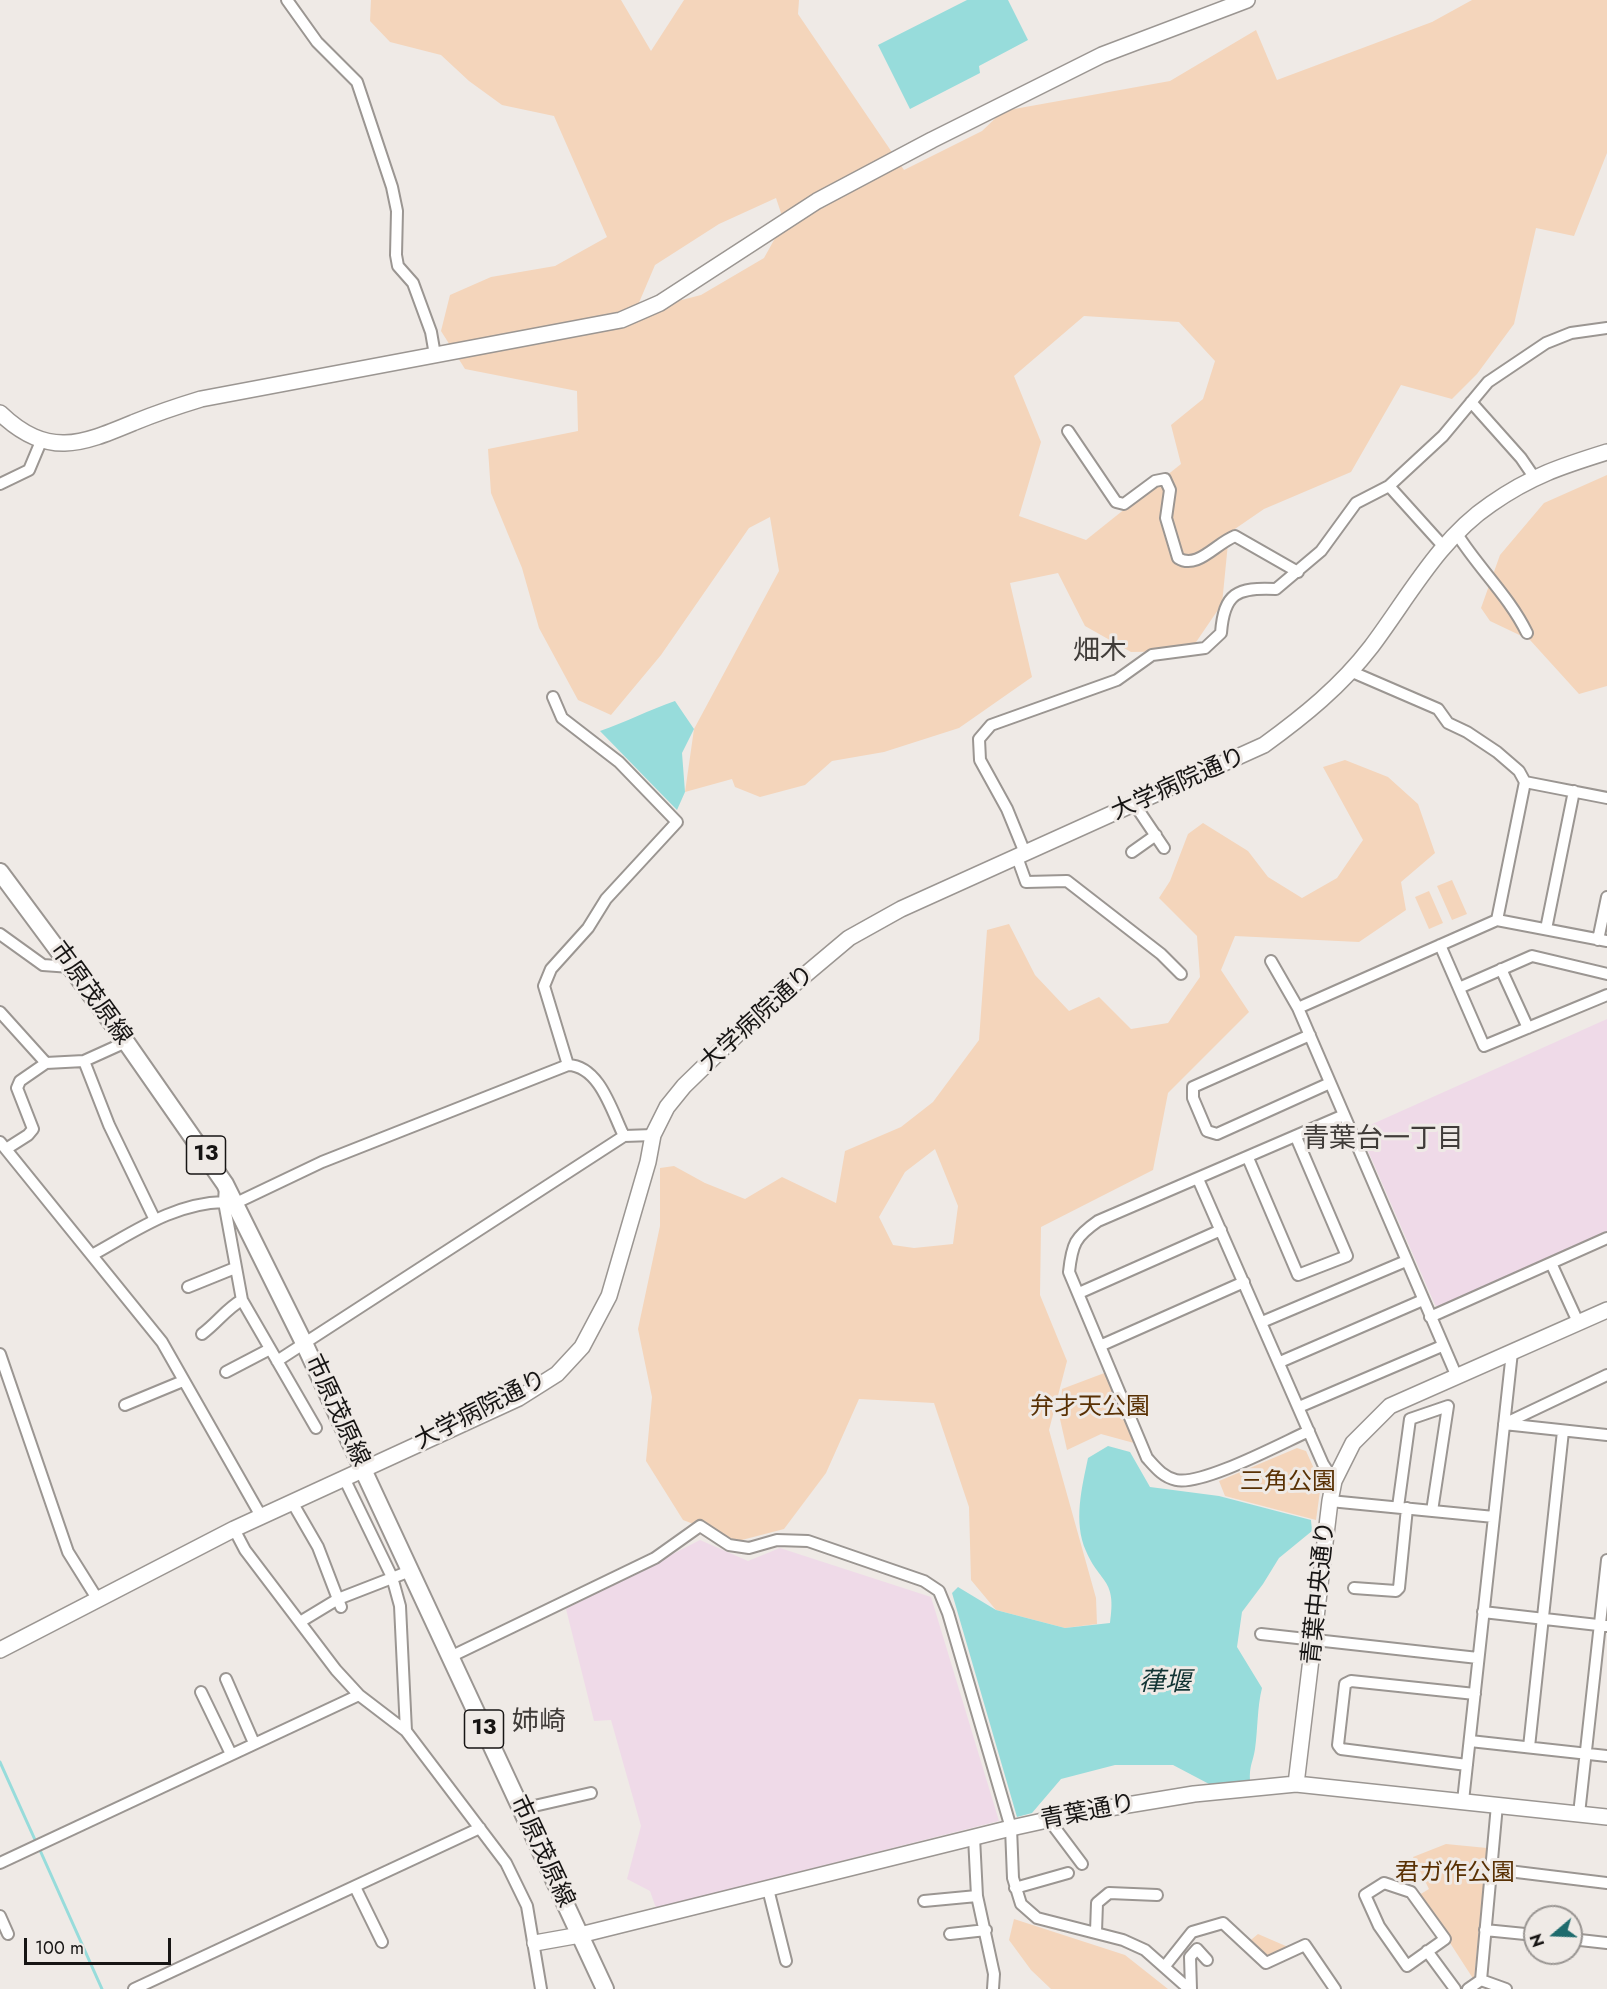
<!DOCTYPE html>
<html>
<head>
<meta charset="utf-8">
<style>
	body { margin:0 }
	#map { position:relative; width:1607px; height:1989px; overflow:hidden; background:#efeae6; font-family:Jost,sans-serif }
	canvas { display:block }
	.north { position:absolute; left:1523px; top:1905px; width:60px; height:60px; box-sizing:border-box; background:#efeae6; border:2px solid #999592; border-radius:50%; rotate:251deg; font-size:16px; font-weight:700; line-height:24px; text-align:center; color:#171514 }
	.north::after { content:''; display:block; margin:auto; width:21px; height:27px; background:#1e6b6d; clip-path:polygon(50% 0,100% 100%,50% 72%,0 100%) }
	.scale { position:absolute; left:24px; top:1938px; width:147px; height:27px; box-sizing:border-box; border:3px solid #171514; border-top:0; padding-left:8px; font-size:18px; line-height:21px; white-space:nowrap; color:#171514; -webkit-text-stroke:4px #efeae6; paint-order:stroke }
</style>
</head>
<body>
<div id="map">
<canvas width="1607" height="1989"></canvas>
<div class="north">N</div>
<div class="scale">100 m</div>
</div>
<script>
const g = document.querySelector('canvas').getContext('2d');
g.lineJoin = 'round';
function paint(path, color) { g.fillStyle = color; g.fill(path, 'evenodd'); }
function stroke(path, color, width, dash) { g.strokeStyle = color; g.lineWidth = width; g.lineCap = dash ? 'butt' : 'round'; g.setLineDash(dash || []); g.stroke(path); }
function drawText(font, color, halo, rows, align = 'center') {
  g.font = font + ' Jost,"Noto Sans JP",sans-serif'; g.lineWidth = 6; g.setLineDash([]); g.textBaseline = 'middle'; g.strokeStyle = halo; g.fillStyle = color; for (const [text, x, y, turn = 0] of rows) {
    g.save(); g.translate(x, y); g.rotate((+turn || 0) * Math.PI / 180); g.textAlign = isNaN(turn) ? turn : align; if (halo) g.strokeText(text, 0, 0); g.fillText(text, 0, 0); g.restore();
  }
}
paint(new Path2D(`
	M 1607,1019 L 1607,1234 L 1438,1307 L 1435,1305 L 1359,1130 Z
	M 700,1540 L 748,1561 L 780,1548 L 931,1597 L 999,1821 L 656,1908 L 650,1891 L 627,1879 L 641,1826 L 611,1720 L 594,1721 L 566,1609 Z`), '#efdae8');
paint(new Path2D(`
	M 371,0 L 621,0 L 651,51 L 684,0 L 799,0 L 798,14 L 904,170 L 982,131 L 1003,111 L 1170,81 L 1256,30 L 1277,80 L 1432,22 L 1472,0 L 1607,0 L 1607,153 L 1574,236 L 1536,228 L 1514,324 L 1477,374 L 1452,399 L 1401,385 L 1351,472 L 1264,509 L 1229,533 L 1222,604 L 1190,651 L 1131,652 L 1085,626 L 1058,573 L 1010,583 L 1032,677 L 959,728 L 884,752 L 832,761 L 805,785 L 760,797 L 735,787 L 732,779 L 685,792 L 694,729 L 779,571 L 770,517 L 749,528 L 661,655 L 611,715 L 578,700 L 539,628 L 522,568 L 491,493 L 488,449 L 578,431 L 577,391 L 465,369 L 441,331 L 450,295 L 491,277 L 555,266 L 607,237 L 554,116 L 502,105 L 469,81 L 441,55 L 390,42 L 370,21 ZM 776,198 L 784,222 L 764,258 L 701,295 L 635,312 L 655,265 L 719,224 ZM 1084,316 L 1179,322 L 1215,361 L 1203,399 L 1171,425 L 1181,464 L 1086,540 L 1019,516 L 1041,442 L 1014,376 Z
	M 1607,475 L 1607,686 L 1579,694 L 1530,640 L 1490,621 L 1481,608 L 1500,555 L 1544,503 Z
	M 1345,760 L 1388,777 L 1418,804 L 1435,853 L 1401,882 L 1406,910 L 1359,942 L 1235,936 L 1221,970 L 1249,1012 L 1168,1093 L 1153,1170 L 1041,1227 L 1040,1295 L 1067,1361 L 1049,1430 L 1096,1598 L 1097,1624 L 1065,1628 L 996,1610 L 971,1580 L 969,1507 L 934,1403 L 859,1399 L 826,1473 L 784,1529 L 738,1541 L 683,1520 L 646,1461 L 652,1397 L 638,1329 L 660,1226 L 660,1168 L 674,1166 L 705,1183 L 745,1199 L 782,1177 L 836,1203 L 845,1151 L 901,1127 L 933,1102 L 979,1040 L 987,930 L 1009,924 L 1035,975 L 1069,1011 L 1099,997 L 1131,1029 L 1168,1023 L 1200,977 L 1197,936 L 1159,898 L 1170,881 L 1188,834 L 1203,823 L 1248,851 L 1268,877 L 1302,898 L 1337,878 L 1363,840 L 1323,767 ZM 935,1149 L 958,1206 L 953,1244 L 914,1248 L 893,1245 L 879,1217 L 905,1172 Z
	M 1452,880 L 1467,914 L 1452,920 L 1437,886 Z
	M 1429,891 L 1443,923 L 1429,929 L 1415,897 Z
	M 1107,1372 L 1134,1443 L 1101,1434 L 1067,1450 L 1060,1419 L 1062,1389 Z
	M 1297,1448 L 1306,1451 L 1321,1484 L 1316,1520 L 1225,1496 L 1219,1481 Z
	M 1446,1844 L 1487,1848 L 1474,1980 L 1419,1895 L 1429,1889 L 1413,1857 Z
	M 1014,1919 L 1125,1955 L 1168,1989 L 1051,1989 L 1031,1970 L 1009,1940 Z
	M 1258,1934 L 1295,1950 L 1266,1963 L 1246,1944 Z`), '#f4d5bb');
paint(new Path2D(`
	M 967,0 L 1008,0 L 1028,40 L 979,66 L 980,73 L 910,109 L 878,45 Z
	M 675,701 L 694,729 L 682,753 L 685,792 L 677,810 L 600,731 C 626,722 649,710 675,701 Z
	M 1108,1446 L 1130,1452 L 1150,1487 L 1219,1496 L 1311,1520 L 1312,1531 L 1279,1558 L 1263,1584 L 1242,1612 L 1237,1647 L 1262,1688 C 1257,1708 1258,1728 1255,1749 C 1253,1762 1249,1766 1250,1781 L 1211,1785 L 1173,1765 L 1115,1765 L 1061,1779 L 1032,1813 L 1017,1817 L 952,1593 L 958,1587 L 996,1610 L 1065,1628 L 1110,1623 C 1117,1578 1100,1584 1086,1551 C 1073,1522 1082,1487 1088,1458 Z`), '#97dcdb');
stroke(new Path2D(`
	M 0,1762 L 36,1842
	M 39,1848 L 102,1989`), '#97dcdb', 3);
const street = new Path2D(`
	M 287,0 L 317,42 L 357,82 L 392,187 L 397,211 L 396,255 L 398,266 L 413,283 L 431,332 L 435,355
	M 1471,402 L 1521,458 L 1534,477
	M 1068,431 L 1116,502 L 1124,504 L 1155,481 L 1165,479 L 1170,490 L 1166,518 L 1178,558 C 1197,570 1215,544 1235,536 L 1298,572
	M 0,484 L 29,470 L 42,439
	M 1389,486 L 1444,547
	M 1457,534 C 1479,569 1509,596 1527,633
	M 1350,671 L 1438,709 L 1448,723 L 1467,732 L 1497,752 L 1519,771 L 1525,782 L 1497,920
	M 553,697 L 562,718 L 619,762 L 677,822 L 606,899 L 588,928 L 551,969 L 544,986 L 568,1065
	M 1525,782 L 1607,798
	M 1135,805 L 1164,848
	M 1132,852 L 1156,835
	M 1025,853 L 1007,809 L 980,760 L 979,739 L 991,725 L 1117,680 L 1152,655 L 1205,648 L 1221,633 C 1224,593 1237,587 1276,589 L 1321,551 L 1356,503 L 1389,486 L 1443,436 L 1488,382 L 1546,343 L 1571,333 L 1607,328
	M 1017,857 L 1026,882 L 1067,881 L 1161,954 L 1181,974
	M 1546,929 L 1574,791
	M 0,934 L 43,965 L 71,967
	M 1598,940 L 1607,897
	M 1440,945 L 1484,1046 L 1607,995
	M 1271,961 L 1298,1008 L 1457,1377
	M 1501,969 L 1528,1028
	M 1459,988 L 1532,956 L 1607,974
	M 1298,1008 L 1497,920 L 1607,941
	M 0,1012 L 46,1063 L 84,1061 L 126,1042
	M 1310,1035 L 1193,1087 L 1193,1098 L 1207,1131 L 1217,1134 L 1330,1083
	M 84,1061 L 109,1125 L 155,1220
	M 0,1142 L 162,1342 L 261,1516
	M 6,1149 L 28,1135 L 33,1129 L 17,1088 L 20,1081 L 46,1063
	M 1248,1158 L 1298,1275 L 1347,1256 L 1296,1137
	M 1198,1179 L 1323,1464 L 1334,1481
	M 225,1186 L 224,1202 L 242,1300 L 316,1428
	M 236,1203 L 322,1162 L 568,1065 C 600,1066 612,1112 624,1136
	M 92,1255 C 134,1232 174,1203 224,1202
	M 1551,1263 L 1578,1322
	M 188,1287 L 235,1268
	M 1079,1293 L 1221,1230
	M 1430,1317 L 1607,1238
	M 1262,1322 L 1406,1261
	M 202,1334 C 217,1323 227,1308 242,1300
	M 1102,1345 L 1244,1282
	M 0,1354 L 68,1552 L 98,1600
	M 277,1361 L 624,1136 L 653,1135
	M 1280,1362 L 1423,1300
	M 226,1372 L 270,1349
	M 125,1405 L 183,1381
	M 1299,1407 L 1442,1346
	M 1504,1424 L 1607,1375
	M 1504,1424 L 1607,1435
	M 1309,1431 C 1282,1443 1202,1486 1176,1480 C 1163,1477 1156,1468 1147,1458 L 1069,1272 C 1072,1244 1075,1237 1098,1221 L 1344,1115
	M 344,1478 L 392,1577 L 400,1606 L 406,1731
	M 1330,1501 L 1494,1517
	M 292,1502 L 318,1547 L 341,1607
	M 1398,1507 L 1410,1419 L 1448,1406 L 1432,1511
	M 234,1529 L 245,1550 L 336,1670 L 359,1695 L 406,1731 L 506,1863 L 527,1906 L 541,1989
	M 1354,1588 L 1396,1591 L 1399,1588 L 1407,1508
	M 1483,1612 L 1607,1626
	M 300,1622 L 338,1599 L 410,1571
	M 1261,1634 L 1478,1658
	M 450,1657 L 655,1558 L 700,1526 L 729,1545 L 749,1548 L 777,1540 L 808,1541 L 924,1581 L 939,1591 L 948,1613 L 1011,1828 L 1013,1878 L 1021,1904 L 1037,1918 L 1123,1940 L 1145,1950 L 1189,1989
	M 226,1679 L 254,1743
	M 201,1692 L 231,1754
	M 1470,1741 L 1607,1756
	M 1529,1747 L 1563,1431
	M 1467,1765 L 1341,1749 L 1338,1745 L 1345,1684 L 1351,1681 L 1475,1694
	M 1463,1801 L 1512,1352
	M 1497,1805 L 1481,1980 L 1506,1989
	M 521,1809 L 591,1793
	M 1579,1814 L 1607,1560
	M 1049,1820 L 1082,1864
	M 974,1837 L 977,1896 L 994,1974 L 993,1989
	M 0,1863 L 359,1695
	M 1492,1869 L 1607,1883
	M 1384,1883 L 1411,1892 L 1445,1939 L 1407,1966 L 1379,1926 L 1365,1895 Z
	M 355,1887 L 382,1942
	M 1015,1888 L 1068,1873
	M 768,1889 L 786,1961
	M 924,1901 L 977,1896
	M 0,1916 L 8,1934
	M 1485,1930 L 1535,1935
	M 1096,1932 L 1097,1903 L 1109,1893 L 1157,1895
	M 950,1934 L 986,1930
	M 1571,1939 L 1607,1943
	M 1427,1951 L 1455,1989
	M 1165,1966 L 1192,1932 L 1223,1923 L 1266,1963 L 1305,1945 L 1335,1989
	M 134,1989 L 480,1828
	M 1191,1989 L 1190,1957 L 1197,1949 L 1207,1960
	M 1468,1989 L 1481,1980`);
const secondary = new Path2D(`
	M 0,413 C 48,459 82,444 135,422 C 157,413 178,406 201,399 L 621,320 L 660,303 L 817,201 L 932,140 L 1102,55 L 1247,0
	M 0,1650 L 234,1529 L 519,1398 L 557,1374 L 582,1347 L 609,1296 L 648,1162 L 653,1135 L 667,1107 L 684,1086 L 755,1017 L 849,938 L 901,909 L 1264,745 C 1304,716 1341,686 1371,647 C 1408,598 1439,539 1491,504 C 1531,476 1562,466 1607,452
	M 1296,1784 L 1330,1501 L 1334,1481 L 1353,1443 L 1390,1406 L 1607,1310
	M 535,1943 L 580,1935 L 1011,1828 L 1079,1813 L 1194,1794 L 1296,1784 L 1607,1817`);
const primary = new Path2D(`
	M 0,872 L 126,1042 L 225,1184 L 304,1343 L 605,1989`);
stroke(street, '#9b9692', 14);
stroke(secondary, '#9b9692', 18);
stroke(primary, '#9b9692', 20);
stroke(street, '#fff', 10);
stroke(secondary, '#fff', 15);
stroke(primary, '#fff', 16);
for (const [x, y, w] of [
	[206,1155,39],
	[484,1729,39]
]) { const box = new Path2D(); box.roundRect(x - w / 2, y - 19, w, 38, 4.5); g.fillStyle = '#efeae6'; g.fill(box); stroke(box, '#171514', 1.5); }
drawText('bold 22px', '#171514', null, [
	["13",206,1155],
	["13",484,1729]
]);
drawText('24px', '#171514', '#efeae6', [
	["大学病院通り",1179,785,-24],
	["市原茂原線",90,994,54],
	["大学病院通り",758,1019,-42],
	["市原茂原線",336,1411,65],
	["大学病院通り",481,1411,-27],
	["青葉中央通り",1320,1593,-84],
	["青葉通り",1088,1813,-11],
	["市原茂原線",541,1852,65]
]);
drawText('24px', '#593104', '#efeae6', [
	["弁才天公園",1090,1408],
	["三角公園",1288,1483],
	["君ガ作公園",1455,1874]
]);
drawText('italic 26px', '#123434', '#efeae6', [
	["葎堰",1165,1684]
]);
drawText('27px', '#403c39', '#efeae6', [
	["畑木",1100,652],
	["青葉台一丁目",1383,1140],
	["姉崎",539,1723]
]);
</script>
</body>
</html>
